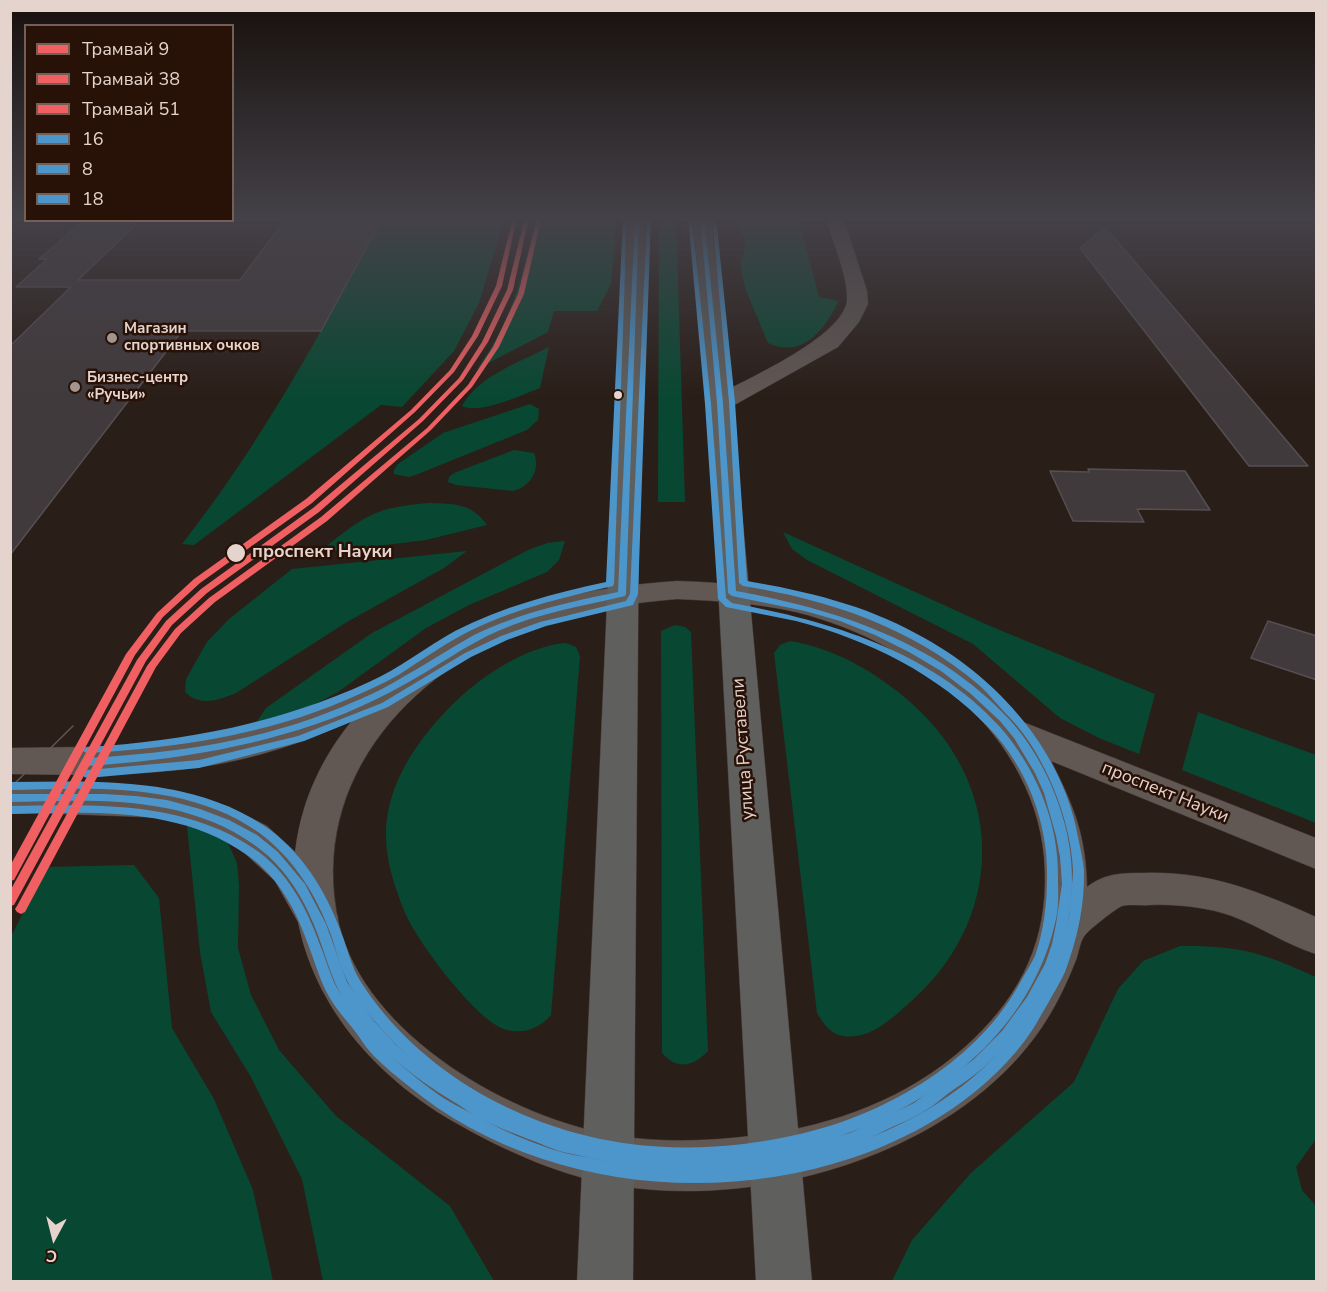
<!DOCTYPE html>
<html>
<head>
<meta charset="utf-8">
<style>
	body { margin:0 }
	#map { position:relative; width:1327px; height:1292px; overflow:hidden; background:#2a1e18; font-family:"Nunito Sans",sans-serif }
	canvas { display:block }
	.frame { position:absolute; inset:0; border:12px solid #e5d4cd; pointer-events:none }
	.legend { position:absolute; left:24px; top:24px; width:210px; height:198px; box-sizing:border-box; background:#281107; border:2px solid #745f56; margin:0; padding:8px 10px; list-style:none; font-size:18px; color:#e5d4cd }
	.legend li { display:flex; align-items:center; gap:12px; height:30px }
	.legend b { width:30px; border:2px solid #745f56 }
	.north { position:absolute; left:24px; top:1208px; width:60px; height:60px; -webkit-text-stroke:4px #281107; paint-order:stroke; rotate:187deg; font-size:16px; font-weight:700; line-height:24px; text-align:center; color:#e5d4cd }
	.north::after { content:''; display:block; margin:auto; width:21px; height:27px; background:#e5d4cd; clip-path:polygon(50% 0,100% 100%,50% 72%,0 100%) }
</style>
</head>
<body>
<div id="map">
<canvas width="1327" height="1292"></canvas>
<div class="frame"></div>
<ul class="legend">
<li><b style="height:8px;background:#f06062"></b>Трамвай 9</li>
<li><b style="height:8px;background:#f06062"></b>Трамвай 38</li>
<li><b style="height:8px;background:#f06062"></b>Трамвай 51</li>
<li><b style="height:8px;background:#4c96cc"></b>16</li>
<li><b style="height:8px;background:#4c96cc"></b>8</li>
<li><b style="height:8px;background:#4c96cc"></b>18</li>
</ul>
<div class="north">С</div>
</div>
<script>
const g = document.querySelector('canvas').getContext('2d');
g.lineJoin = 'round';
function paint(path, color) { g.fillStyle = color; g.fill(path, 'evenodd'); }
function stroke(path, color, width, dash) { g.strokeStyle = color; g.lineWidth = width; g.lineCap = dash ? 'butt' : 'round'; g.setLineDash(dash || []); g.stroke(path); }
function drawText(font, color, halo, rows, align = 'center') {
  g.font = font + ' "Nunito Sans",sans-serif'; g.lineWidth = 5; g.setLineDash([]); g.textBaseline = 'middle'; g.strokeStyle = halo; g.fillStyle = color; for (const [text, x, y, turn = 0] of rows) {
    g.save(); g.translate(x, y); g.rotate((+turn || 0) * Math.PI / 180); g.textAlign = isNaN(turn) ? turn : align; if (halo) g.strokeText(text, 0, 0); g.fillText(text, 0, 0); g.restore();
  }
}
paint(new Path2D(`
	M 383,217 L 505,217 L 479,303 L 454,351 L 402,407 L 381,405 L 194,545 L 182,544 C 261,444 323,329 383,217 Z
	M 536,217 L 617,217 L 611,284 L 597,311 L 554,311 L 548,332 L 477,369 C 513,319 522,276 536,217 Z
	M 659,217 L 676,217 L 685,502 L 658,502 Z
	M 720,217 L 798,217 L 819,297 L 839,301 C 824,330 803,359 768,343 L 745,288 L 740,262 L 744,254 L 745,240 L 735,223 L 720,223 Z
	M 549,347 L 540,388 C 522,395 478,415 462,406 C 478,376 520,362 549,347 Z
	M 530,404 L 539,409 L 538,420 L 527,430 L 418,474 L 409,477 L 394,474 L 394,470 L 398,464 L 443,433 Z
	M 514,450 L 534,453 C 541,470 530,487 513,491 L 456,485 L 448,482 L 449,477 L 454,473 Z
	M 430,503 C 454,504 472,503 487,525 L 426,540 L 336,551 L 323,549 C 364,516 375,507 430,503 Z
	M 783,532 L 990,626 L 1155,694 L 1139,754 L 1099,738 L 1060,718 L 973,644 L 807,560 L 792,549 Z
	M 565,541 L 559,560 L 547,572 L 469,605 L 426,628 L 338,692 L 302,711 L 252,729 L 266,708 L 372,633 L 528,550 L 547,543 Z
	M 467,551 L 444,568 L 347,622 L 236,693 C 219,700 200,707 185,692 L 186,679 L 207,642 L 229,619 L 292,569 Z
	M 675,625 L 685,627 L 691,632 L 708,1051 C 693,1067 677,1070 662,1053 L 661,631 Z
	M 790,641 C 835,648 877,673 910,702 C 1009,788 1005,923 906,1006 C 889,1021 868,1040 843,1036 C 830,1034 823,1023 817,1013 L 774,653 L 780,645 Z
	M 566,643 L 576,647 L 580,656 L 551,1015 C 539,1028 526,1034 507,1030 C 479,1024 421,946 408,919 C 397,895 386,863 386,836 C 385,784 420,736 455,702 C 483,675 527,646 566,643 Z
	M 1198,712 L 1316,755 L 1316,823 L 1182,770 Z
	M 187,826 L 209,831 L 228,843 L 237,863 L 239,885 L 238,948 L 251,995 L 279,1050 L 336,1116 L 450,1206 L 494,1281 L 323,1281 L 302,1179 L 251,1077 L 211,1012 L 200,952 Z
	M 134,865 L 159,898 L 172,1028 L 214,1099 L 253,1190 L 273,1281 L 11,1281 L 11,936 L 47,867 Z
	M 1180,946 C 1238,945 1264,953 1316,977 L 1316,1139 L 1296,1167 L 1302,1190 L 1316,1206 L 1316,1281 L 892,1281 L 912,1240 L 971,1173 L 1074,1082 L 1118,989 L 1143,961 Z`), '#084832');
const building = new Path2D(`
	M 287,217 L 383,217 L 321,331 L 182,331 L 10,555 L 10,346 L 71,287 L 16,287 L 47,259 L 39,259 L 84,220 L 141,220 L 78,280 L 240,280 Z
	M 1105,227 L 1186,322 L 1308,466 L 1249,466 L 1080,248 Z
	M 1088,469 L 1185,471 L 1210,510 L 1137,509 L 1144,522 L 1073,521 L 1050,471 L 1089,472 Z
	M 1268,621 L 1317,636 L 1317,680 L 1251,658 Z`);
paint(building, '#413a3c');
stroke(building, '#554f52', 1.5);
const street = new Path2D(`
	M 825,217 L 843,217 L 867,291 L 868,304 L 859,322 L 838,347 L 729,408 L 720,410 L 711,408 L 708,403 L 711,398 C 743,381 842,338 847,301 C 849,279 832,239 825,217 Z
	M 416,664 L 428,667 L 433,675 L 428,683 C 367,715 305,745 238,760 C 164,777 86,775 10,774 L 10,748 L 153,746 L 238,734 L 317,708 Z
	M 10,784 L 174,790 L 229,807 L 267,826 L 303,859 L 338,917 L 332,929 L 317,934 L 302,929 L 275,881 L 239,848 L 201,827 L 173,818 L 10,812 Z`);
const secondary = new Path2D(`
	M 677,581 C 803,584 941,620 1023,722 L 1316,838 L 1316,869 L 1051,761 C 1074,806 1086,836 1087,887 C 1105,873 1122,873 1144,873 C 1210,871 1257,891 1316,917 L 1316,954 C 1287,945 1261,927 1232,916 C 1206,907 1177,904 1150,905 C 1142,906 1129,904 1122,906 C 1115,909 1090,929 1085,935 C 1080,941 1079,952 1076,960 C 1067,983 1056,1006 1042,1027 C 957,1153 765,1209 620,1186 C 563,1177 505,1151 456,1123 C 257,1009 233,782 430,651 C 502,603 592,587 677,581 ZM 677,599 C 717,601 757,603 796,612 C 921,643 1049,744 1045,883 C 1044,951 1015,1002 965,1047 C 908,1098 833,1126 758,1135 C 713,1141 664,1143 619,1136 C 513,1120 365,1035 339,924 C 306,777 417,661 550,620 C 591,608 634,603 677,599 Z`);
const primary = new Path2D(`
	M 628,217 L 646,217 L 639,512 L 633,1282 L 577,1282 L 611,512 Z
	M 693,217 L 711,217 L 732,403 L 812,1282 L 756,1282 L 708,403 Z`);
stroke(street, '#443935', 1);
stroke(secondary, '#443935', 1);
stroke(primary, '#443935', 1);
paint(street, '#615753');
paint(secondary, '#615753');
paint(primary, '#5f5f5e');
stroke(new Path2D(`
	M 10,788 L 73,726`), '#615854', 1.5);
paint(new Path2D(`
	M 635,217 L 639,217 L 626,594 L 625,596 C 582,606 539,613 498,631 C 466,645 438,666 407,683 C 388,694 367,704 346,713 C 263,746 177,760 88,766 L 84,765 L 83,762 L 84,759 L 88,758 C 175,753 261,741 342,707 C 363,698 384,689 403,677 C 427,664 450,648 474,635 C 519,613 569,602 618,592 Z
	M 700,217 L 704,217 L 723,403 L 736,591 C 836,609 938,642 1009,719 C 1036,749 1055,786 1065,825 C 1088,915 1053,1008 983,1068 C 974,1076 963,1083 953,1090 C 943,1097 934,1106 923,1112 C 913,1118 901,1123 890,1128 C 876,1135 862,1142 847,1147 C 826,1153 805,1159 784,1164 C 762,1168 733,1171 710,1172 C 698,1172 685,1170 673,1170 C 661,1169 648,1169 636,1167 C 624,1166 612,1163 600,1160 C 588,1157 575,1155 563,1152 C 551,1149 540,1143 528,1139 C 514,1133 499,1128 485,1121 C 474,1116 464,1108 454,1102 C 411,1076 372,1045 345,1002 C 330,978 325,951 314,925 C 302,894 281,863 253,844 C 183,794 92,800 10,802 L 10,794 L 104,794 L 136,796 L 167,800 L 200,809 L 229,820 L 257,835 L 278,852 L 305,884 L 326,924 L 347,982 L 374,1021 L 396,1045 L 421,1066 L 434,1076 L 497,1113 L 561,1138 L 633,1154 L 707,1158 L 781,1151 L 850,1133 L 914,1103 L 973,1060 L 1002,1031 L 1027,997 L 1045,964 L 1052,944 L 1056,924 L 1062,884 L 1060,857 L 1056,836 L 1044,793 L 1035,773 L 1014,738 L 1000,721 L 971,694 L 941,671 L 909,652 L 875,635 L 840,621 L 805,611 L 732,596 L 728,593 L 717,403 Z`), '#4c96cc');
paint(new Path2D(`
	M 647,217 L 651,217 L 638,594 L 633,605 L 546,626 L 507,640 L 471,657 L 388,707 L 304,741 L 199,768 L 88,778 L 84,777 L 83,774 L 84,771 L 88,770 L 199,760 L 298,736 L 382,703 L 465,653 L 501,636 L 540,622 L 626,601 L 630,594 Z
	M 712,217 L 716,217 L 735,402 L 747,581 C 806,591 865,605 917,634 C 997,676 1065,752 1079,842 C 1081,851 1083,861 1084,870 C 1085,905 1077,940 1065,972 C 1060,983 1053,994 1047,1005 C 1042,1013 1038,1021 1033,1029 C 992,1091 921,1135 852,1158 C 705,1207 526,1185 406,1084 C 396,1076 386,1068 377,1059 C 368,1051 361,1039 354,1030 C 346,1020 337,1010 331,1000 C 321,984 316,965 309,947 C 297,912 279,877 247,855 C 179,806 91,812 10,814 L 10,806 C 93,805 181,800 253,848 C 287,870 307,908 320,945 C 326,959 330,975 337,988 C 343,999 352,1008 359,1018 C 369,1030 378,1043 389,1054 C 404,1068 422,1083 439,1095 C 449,1102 460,1107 471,1113 C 501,1130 532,1144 565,1153 C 577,1156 589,1157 601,1160 C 613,1162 625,1165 638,1166 C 814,1185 1020,1115 1067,926 C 1070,917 1070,907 1071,898 C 1071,889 1073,879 1073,870 C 1071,820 1045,755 1011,719 C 1000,708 990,695 979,685 C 911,627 830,600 743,586 L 739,583 L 729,402 Z`), '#4c96cc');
paint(new Path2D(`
	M 623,217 L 627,217 L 614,584 L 613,586 C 561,598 509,610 462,635 C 440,647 420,661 400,674 C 383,684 364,692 346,700 C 265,735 176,748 88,753 L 84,752 L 83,750 L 84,748 L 88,747 C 186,741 280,723 369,682 C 400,668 426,647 455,631 C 502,607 554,593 606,582 Z
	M 688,217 L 692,218 L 711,404 L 726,598 L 732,603 C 830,621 931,651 1000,727 C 1036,768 1059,823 1058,877 C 1058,889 1059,902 1057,914 C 1034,1035 925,1114 811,1145 C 753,1160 690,1165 630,1157 C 524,1143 406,1081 350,986 C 341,970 337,953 331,935 C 317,896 293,857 258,832 C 187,782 93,788 10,790 L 10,782 C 95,781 189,776 263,825 C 301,850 326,891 341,932 C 348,949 351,967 361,982 C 419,1073 525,1130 630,1144 C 686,1151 745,1147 800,1134 C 887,1114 980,1060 1022,979 C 1026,972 1031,964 1035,956 C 1044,930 1047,903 1047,876 C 1048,823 1027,768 990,729 C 938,674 869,640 796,621 C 773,616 749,612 726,607 L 718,599 L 705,404 Z`), '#4c96cc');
paint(new Path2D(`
	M 525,217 L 529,217 L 513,290 L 488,342 L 463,380 L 423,421 L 319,512 L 207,593 L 172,625 L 146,661 L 14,905 L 10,906 L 10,891 L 137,660 L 166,621 L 201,589 L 313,508 L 419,419 L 459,378 L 482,342 L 507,290 Z`), '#f06062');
paint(new Path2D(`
	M 537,219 L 541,220 L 524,294 L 499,347 L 472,387 L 431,430 L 327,521 L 215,602 L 181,633 L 156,667 L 25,912 L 21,914 L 17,912 L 15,909 L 17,906 L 147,666 L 175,629 L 209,598 L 321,517 L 427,428 L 468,385 L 493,347 L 518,294 Z`), '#f06062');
paint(new Path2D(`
	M 513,217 L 517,217 L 502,286 L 478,336 L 454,372 L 415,412 L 312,503 L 200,583 L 163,617 L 135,655 L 14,880 L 10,881 L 10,866 L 126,654 L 157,613 L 194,579 L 306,499 L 411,410 L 450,370 L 472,336 L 496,286 Z`), '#f06062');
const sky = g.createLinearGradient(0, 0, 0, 398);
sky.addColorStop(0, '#17100d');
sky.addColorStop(0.55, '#444148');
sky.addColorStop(1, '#44414800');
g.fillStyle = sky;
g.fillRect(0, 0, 1327, 398);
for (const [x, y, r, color] of [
	[112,338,6,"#a4948e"],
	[75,387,6,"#a4948e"],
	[618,395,5,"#e5d4cd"],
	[236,553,10,"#e5d4cd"]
]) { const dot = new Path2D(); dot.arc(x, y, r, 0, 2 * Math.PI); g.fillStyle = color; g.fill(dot); stroke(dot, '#281107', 2); }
drawText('bold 15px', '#e5d4cd', '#281107', [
	["Магазин",124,329],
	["спортивных очков",124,346],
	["Бизнес-центр",87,378],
	["«Ручьи»",87,395]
], 'left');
drawText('bold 18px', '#e5d4cd', '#281107', [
	["проспект Науки",252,553]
], 'left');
drawText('18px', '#e5d4cd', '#281107', [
	["улица Руставели",744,749,-94],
	["проспект Науки",1165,793,22]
]);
</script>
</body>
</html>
